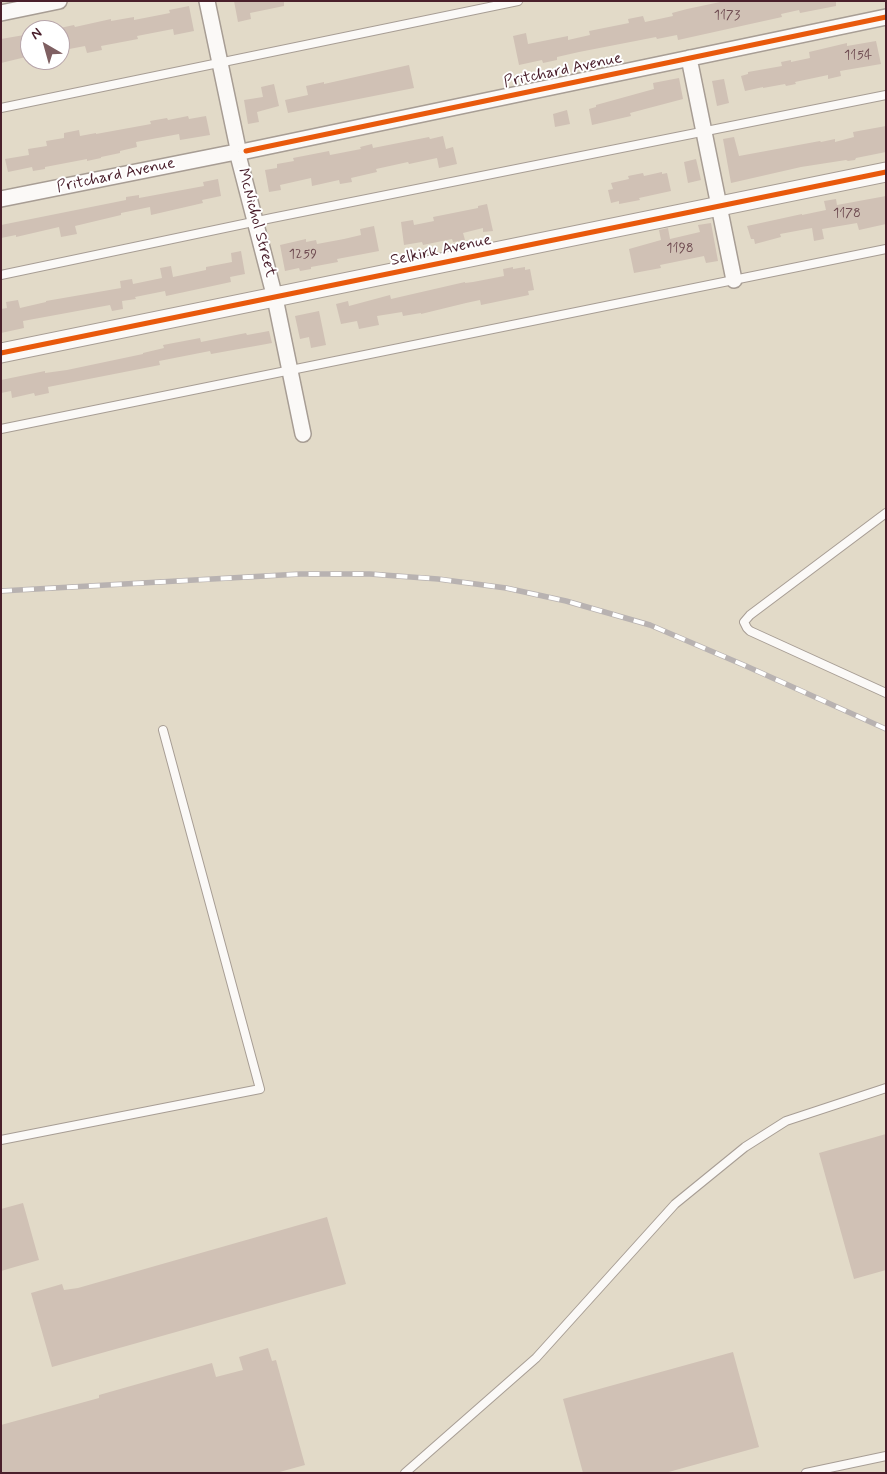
<!DOCTYPE html>
<html>
<head>
<meta charset="utf-8">
<style>
	body { margin:0 }
	#map { position:relative; width:887px; height:1474px; overflow:hidden; background:#e2dac8; font-family:Mynerve,sans-serif }
	canvas { display:block }
	.frame { position:absolute; inset:0; border:2px solid #4a1f2b; pointer-events:none }
	.north { position:absolute; left:20px; top:20px; width:50px; height:50px; box-sizing:border-box; background:#fff; border:1px solid #b7a5aa; border-radius:50%; rotate:322deg; font-size:14px; font-weight:700; line-height:20px; text-align:center; color:#4a1f2b }
	.north::after { content:''; display:block; margin:auto; width:18px; height:22px; background:#7f6062; clip-path:polygon(50% 0,100% 100%,50% 72%,0 100%) }
</style>
</head>
<body>
<div id="map">
<canvas width="887" height="1474"></canvas>
<div class="frame"></div>
<div class="north">N</div>
</div>
<script>
const g = document.querySelector('canvas').getContext('2d');
g.lineJoin = 'round';
function paint(path, color) { g.fillStyle = color; g.fill(path, 'evenodd'); }
function stroke(path, color, width, dash) { g.strokeStyle = color; g.lineWidth = width; g.lineCap = dash ? 'butt' : 'round'; g.setLineDash(dash || []); g.stroke(path); }
function drawText(font, color, halo, rows, align = 'center') {
  g.font = font + ' Mynerve,sans-serif'; g.lineWidth = 4; g.setLineDash([]); g.textBaseline = 'middle'; g.strokeStyle = halo; g.fillStyle = color; for (const [text, x, y, turn = 0] of rows) {
    g.save(); g.translate(x, y); g.rotate((+turn || 0) * Math.PI / 180); g.textAlign = isNaN(turn) ? turn : align; if (halo) g.strokeText(text, 0, 0); g.fillText(text, 0, 0); g.restore();
  }
}
paint(new Path2D(`
	M 234,1 L 284,1 L 284,6 L 250,13 L 251,19 L 238,22 Z
	M 725,1 L 836,1 L 836,6 L 800,13 L 799,10 L 781,14 L 782,17 L 678,40 L 677,35 L 657,39 L 656,37 L 579,52 L 557,57 L 557,60 L 543,63 L 542,60 L 519,65 L 513,36 L 526,33 L 528,44 L 568,36 L 568,40 L 590,35 L 589,31 L 629,23 L 628,19 L 643,16 L 645,22 L 673,16 L 672,13 L 687,9 Z
	M 189,6 L 194,31 L 174,35 L 173,29 L 137,36 L 138,39 L 101,46 L 102,50 L 87,53 L 85,46 L 64,50 L 64,46 L 60,47 L 60,28 L 74,25 L 75,27 L 111,19 L 111,21 L 134,17 L 134,20 L 170,13 L 169,10 Z
	M 30,34 L 30,56 L 1,63 L 1,39 Z
	M 876,41 L 881,64 L 840,71 L 841,76 L 828,79 L 828,75 L 795,82 L 796,84 L 786,86 L 785,84 L 763,88 L 763,87 L 745,91 L 741,76 L 748,74 L 748,72 L 782,66 L 781,62 L 791,60 L 791,62 L 810,58 L 809,52 L 847,43 L 847,46 Z
	M 409,65 L 414,88 L 288,113 L 285,100 L 308,95 L 306,86 L 324,82 L 324,84 Z
	M 679,78 L 683,99 L 630,113 L 631,116 L 592,125 L 589,109 L 596,107 L 596,105 L 654,89 L 653,83 Z
	M 724,79 L 729,103 L 717,106 L 712,81 Z
	M 274,84 L 279,106 L 257,112 L 259,122 L 248,124 L 244,100 L 263,97 L 261,87 Z
	M 567,110 L 570,124 L 555,127 L 553,114 Z
	M 188,116 L 189,119 L 206,116 L 210,135 L 180,140 L 179,134 L 136,142 L 137,147 L 120,151 L 120,153 L 101,157 L 101,158 L 87,161 L 87,159 L 45,167 L 45,169 L 33,171 L 32,167 L 8,172 L 5,159 L 29,155 L 28,149 L 47,146 L 46,141 L 64,138 L 64,133 L 79,130 L 80,136 L 96,133 L 96,134 L 151,124 L 150,121 L 167,118 L 168,120 Z
	M 886,126 L 886,152 L 856,158 L 855,160 L 848,161 L 846,160 L 801,167 L 731,183 L 723,139 L 734,137 L 739,156 L 820,141 L 821,142 L 835,139 L 835,142 L 854,137 L 853,132 Z
	M 443,136 L 446,149 L 453,147 L 457,164 L 439,168 L 437,158 L 409,164 L 408,162 L 376,169 L 377,172 L 351,178 L 352,182 L 340,184 L 339,180 L 312,186 L 311,178 L 280,185 L 281,190 L 269,192 L 265,170 L 277,168 L 277,164 L 294,161 L 293,158 L 329,151 L 330,155 L 361,149 L 360,147 L 372,144 L 373,148 L 429,137 L 430,139 Z
	M 696,159 L 701,180 L 688,183 L 684,162 Z
	M 662,172 L 662,174 L 667,173 L 671,191 L 639,198 L 640,200 L 619,204 L 619,201 L 611,203 L 608,190 L 613,189 L 611,183 L 629,179 L 628,176 L 643,173 L 644,176 Z
	M 218,179 L 221,196 L 202,200 L 203,203 L 151,215 L 150,207 L 121,213 L 121,215 L 75,226 L 77,234 L 61,237 L 59,227 L 16,237 L 16,235 L 1,238 L 1,225 L 126,200 L 126,197 L 139,195 L 139,198 L 204,186 L 203,182 Z
	M 886,196 L 886,224 L 859,230 L 857,223 L 822,229 L 824,239 L 814,241 L 812,228 L 780,234 L 781,237 L 755,244 L 754,239 L 751,239 L 747,226 L 802,214 L 802,215 L 826,210 L 824,201 L 836,199 L 837,205 Z
	M 487,204 L 493,231 L 483,232 L 483,228 L 463,233 L 465,240 L 453,242 L 452,239 L 423,245 L 422,242 L 404,245 L 401,222 L 413,220 L 414,225 L 434,221 L 433,217 L 478,208 L 478,206 Z
	M 711,223 L 718,261 L 706,263 L 704,256 L 660,265 L 661,268 L 634,273 L 629,249 L 661,240 L 659,230 L 668,228 L 670,239 L 700,232 L 698,225 Z
	M 374,226 L 379,251 L 337,259 L 338,262 L 311,267 L 311,269 L 300,271 L 299,268 L 285,271 L 280,245 L 306,239 L 306,242 L 316,240 L 317,244 L 344,239 L 361,235 L 360,229 Z
	M 241,251 L 245,274 L 230,277 L 231,282 L 166,296 L 165,291 L 135,297 L 136,299 L 122,301 L 123,309 L 112,311 L 110,305 L 23,321 L 24,328 L 1,333 L 1,309 L 7,308 L 6,302 L 18,300 L 20,308 L 46,302 L 46,301 L 121,288 L 120,281 L 132,279 L 133,284 L 162,278 L 160,268 L 171,266 L 173,277 L 206,270 L 206,267 L 232,262 L 231,253 Z
	M 513,267 L 513,269 L 525,267 L 525,270 L 530,269 L 534,290 L 528,291 L 529,295 L 481,305 L 480,300 L 466,303 L 421,314 L 421,313 L 403,316 L 402,312 L 377,316 L 379,325 L 359,329 L 357,321 L 341,324 L 336,304 L 348,301 L 349,306 L 390,295 L 391,299 L 465,282 L 465,283 L 473,282 L 504,276 L 503,269 Z
	M 319,311 L 326,345 L 311,348 L 309,337 L 300,339 L 295,316 Z
	M 269,331 L 272,343 L 211,354 L 210,351 L 159,361 L 160,365 L 48,387 L 49,393 L 35,396 L 34,393 L 12,398 L 11,391 L 1,393 L 1,380 L 45,371 L 45,373 L 67,370 L 143,354 L 143,353 L 164,348 L 163,345 L 200,338 L 201,342 L 246,333 L 247,335 Z
	M 886,1134 L 886,1270 L 854,1279 L 819,1153 Z
	M 23,1203 L 39,1260 L 1,1271 L 1,1209 Z
	M 327,1217 L 346,1284 L 52,1367 L 31,1293 L 62,1284 L 64,1290 L 78,1288 Z
	M 268,1348 L 272,1361 L 276,1360 L 305,1465 L 276,1473 L 1,1473 L 1,1425 L 99,1398 L 99,1395 L 212,1363 L 216,1377 L 243,1370 L 239,1357 Z
	M 733,1352 L 759,1447 L 665,1473 L 583,1473 L 563,1399 Z`), '#d0c1b5');
const service = new Path2D(`
	M 1,108 L 518,1
	M 1,275 L 272,218 L 886,95
	M 1,429 L 886,249
	M 886,513 L 750,615 L 744,622 L 747,628 L 750,631 L 886,693
	M 1,1140 L 260,1089 L 163,730
	M 405,1473 L 536,1358 L 675,1204 L 745,1147 L 786,1121 L 886,1088
	M 806,1473 L 886,1456`);
const minor = new Path2D(`
	M 207,1 L 237,144
	M 1,13 L 59,1
	M 689,58 L 734,280
	M 246,151 L 886,17
	M 239,159 L 275,298 L 303,434
	M 1,199 L 231,153`);
const tertiary = new Path2D(`
	M 1,353 L 886,172`);
stroke(service, '#a79d94', 10);
stroke(minor, '#a79d94', 18);
stroke(tertiary, '#a79d94', 21);
stroke(service, '#fbf9f7', 8);
stroke(minor, '#fbf9f7', 15);
stroke(tertiary, '#fbf9f7', 19);
const rail = new Path2D(`
	M 1,591 L 300,574 L 370,574 L 438,579 L 506,588 L 566,601 L 650,625 L 746,666 L 886,729`);
stroke(rail, '#b8b2b1', 5.5);
stroke(rail, '#fff', 4, [11]);
stroke(new Path2D(`
	M 246,151 L 886,17
	M 1,353 L 886,172`), '#e8590c', 5);
drawText('14px', '#6d494f', null, [
	["1173",727,16],
	["1154",858,56],
	["1178",847,214],
	["1198",680,249],
	["1259",303,255]
]);
drawText('16px', '#4a1f2b', '#fff', [
	["Pritchard Avenue",563,71,-12],
	["Pritchard Avenue",116,176,-12],
	["McNichol Street",256,223,75],
	["Selkirk Avenue",441,251,-12]
]);
</script>
</body>
</html>
